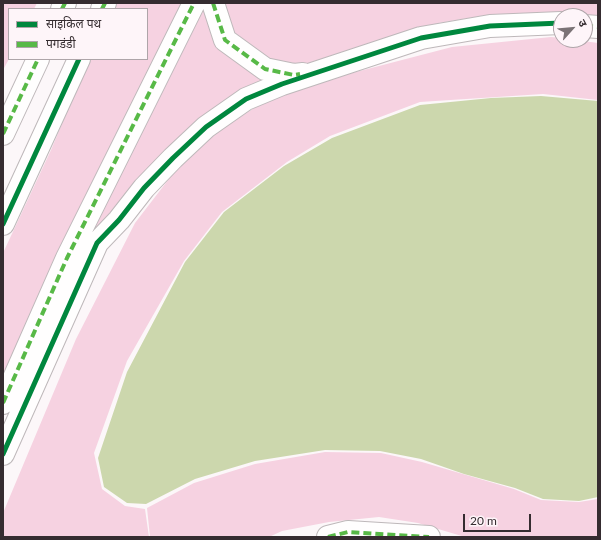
<!DOCTYPE html>
<html>
<head>
<meta charset="utf-8">
<style>
	body { margin:0 }
	#map { position:relative; width:601px; height:540px; overflow:hidden; background:#fcf7f9; font-family:Lato,"Noto Sans Devanagari",sans-serif }
	canvas { display:block }
	.frame { position:absolute; inset:0; border:4px solid #352c30; pointer-events:none }
	.legend { position:absolute; left:8px; top:8px; width:140px; height:52px; box-sizing:border-box; background:#fef5f9; border:1px solid #aea5a9; margin:0; padding:5px 7px; list-style:none; font-size:12px; color:#352c30 }
	.legend li { display:flex; align-items:center; gap:8px; height:20px }
	.legend b { width:20px; border:1px solid #aea5a9 }
	.north { position:absolute; left:553px; top:8px; width:40px; height:40px; box-sizing:border-box; background:#fef5f9; border:1px solid #aea5a9; border-radius:50%; rotate:63deg; font-size:11px; font-weight:700; line-height:16px; text-align:center; color:#352c30 }
	.north::after { content:''; display:block; margin:auto; width:14px; height:18px; background:#7b7376; clip-path:polygon(50% 0,100% 100%,50% 72%,0 100%) }
	.scale { position:absolute; left:463px; top:514px; width:68px; height:18px; box-sizing:border-box; border:2px solid #352c30; border-top:0; padding-left:5px; font-size:12px; line-height:14px; white-space:nowrap; color:#352c30; -webkit-text-stroke:3px #fef5f9; paint-order:stroke }
</style>
</head>
<body>
<div id="map">
<canvas width="601" height="540"></canvas>
<div class="frame"></div>
<ul class="legend">
<li><b style="height:5px;background:#00873e"></b>साइकिल पथ</li>
<li><b style="height:5px;background:#58b947"></b>पगडंडी</li>
</ul>
<div class="north">उ</div>
<div class="scale">20 m</div>
</div>
<script>
const g = document.querySelector('canvas').getContext('2d');
g.lineJoin = 'round';
function paint(path, color) { g.fillStyle = color; g.fill(path, 'evenodd'); }
function stroke(path, color, width, dash) { g.strokeStyle = color; g.lineWidth = width; g.lineCap = dash ? 'butt' : 'round'; g.setLineDash(dash || []); g.stroke(path); }
paint(new Path2D(`
	M 3,3 L 37,3 L 34,9 L 9,9 L 9,59 L 3,70 Z
	M 115,3 L 183,3 L 3,377 L 3,253 L 51,150 L 89,59 L 147,59 L 147,9 L 112,9 Z
	M 198,3 L 212,14 L 274,74 L 140,180 L 97,227 L 94,228 Z
	M 219,3 L 598,3 L 598,18 L 585,16 L 487,15 L 439,23 L 299,67 L 274,62 L 232,34 Z
	M 551,37 L 561,38 L 561,40 L 576,40 L 598,43 L 598,100 L 543,94 L 420,102 L 330,136 L 287,162 L 222,212 L 184,261 L 127,361 L 94,453 L 102,489 L 125,506 L 145,509 L 149,537 L 3,537 L 3,513 L 76,339 L 135,223 L 175,171 L 220,130 L 273,96 L 323,79 L 352,73 L 452,47 Z
	M 325,452 L 381,453 L 422,462 L 514,489 L 541,500 L 579,502 L 598,499 L 598,537 L 465,537 L 418,523 L 379,517 L 329,522 L 282,531 L 269,537 L 150,537 L 147,508 L 194,483 L 255,464 Z`), '#f6d2e1');
paint(new Path2D(`
	M 541,96 L 598,101 L 598,497 L 579,501 L 543,499 L 515,488 L 464,474 L 421,459 L 380,451 L 325,450 L 255,461 L 195,479 L 146,504 L 127,503 L 104,487 L 98,458 L 127,372 L 185,262 L 224,212 L 284,166 L 332,138 L 420,105 L 491,98 Z`), '#ccd7ad');
const minor = new Path2D(`
	M 213,3 L 225,40 L 265,69 L 294,75 L 303,74
	M 62,9 L 65,3
	M 102,9 L 105,3
	M 585,26 L 598,27
	M 3,134 L 38,59
	M 3,224 L 79,59
	M 3,403 L 67,258 L 194,3
	M 3,454 L 97,243 L 119,220 L 144,188 L 173,158 L 206,127 L 246,99 L 282,84 L 421,38 L 490,26 L 561,23
	M 328,537 L 348,532 L 429,537`);
stroke(minor, '#beb8ba', 24);
stroke(minor, '#fffefe', 22);
stroke(new Path2D(`
	M 213,3 L 225,40 L 265,69 L 294,75 L 300,74
	M 62,9 L 65,3
	M 102,9 L 105,3
	M 585,26 L 598,27
	M 3,134 L 38,59
	M 3,403 L 67,258 L 194,3
	M 328,537 L 348,532 L 429,537`), '#58b947', 4, [8, 4]);
stroke(new Path2D(`
	M 3,224 L 79,59
	M 3,454 L 97,243 L 119,220 L 144,188 L 173,158 L 206,127 L 246,99 L 282,84 L 421,38 L 490,26 L 561,23`), '#00873e', 5);
</script>
</body>
</html>
